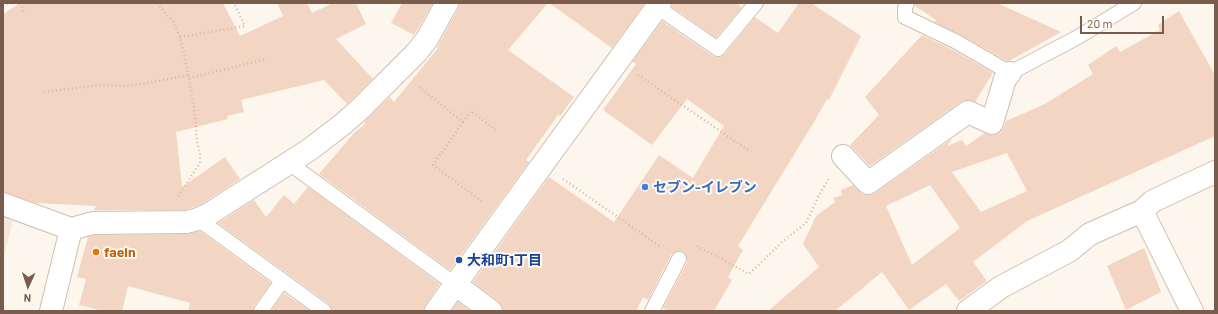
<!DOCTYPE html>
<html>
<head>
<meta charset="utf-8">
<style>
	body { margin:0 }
	#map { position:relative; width:1218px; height:314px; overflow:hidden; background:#fdf6ec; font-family:Barlow,sans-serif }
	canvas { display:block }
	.frame { position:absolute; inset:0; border:4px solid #7a5c4d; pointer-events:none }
	.north { position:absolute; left:8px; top:266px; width:40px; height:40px; -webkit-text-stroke:3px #fffaf3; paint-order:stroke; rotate:183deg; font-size:11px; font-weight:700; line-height:16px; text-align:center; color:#7a5c4d }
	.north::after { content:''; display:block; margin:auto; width:14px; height:18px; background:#7a5c4d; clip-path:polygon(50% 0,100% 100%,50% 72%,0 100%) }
	.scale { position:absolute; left:1080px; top:16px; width:84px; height:18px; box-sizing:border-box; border:2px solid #7a5c4d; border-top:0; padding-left:5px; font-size:12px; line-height:14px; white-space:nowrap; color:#7a5c4d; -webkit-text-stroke:3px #fffaf3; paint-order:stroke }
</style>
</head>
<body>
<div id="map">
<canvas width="1218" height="314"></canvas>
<div class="frame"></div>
<div class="north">N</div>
<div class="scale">20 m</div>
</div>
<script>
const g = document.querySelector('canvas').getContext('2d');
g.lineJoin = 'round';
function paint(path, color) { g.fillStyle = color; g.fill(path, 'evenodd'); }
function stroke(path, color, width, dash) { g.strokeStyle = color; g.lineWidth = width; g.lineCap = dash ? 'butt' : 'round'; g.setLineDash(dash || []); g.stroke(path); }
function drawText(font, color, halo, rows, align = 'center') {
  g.font = font + ' Barlow,"Noto Sans JP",sans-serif'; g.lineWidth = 4; g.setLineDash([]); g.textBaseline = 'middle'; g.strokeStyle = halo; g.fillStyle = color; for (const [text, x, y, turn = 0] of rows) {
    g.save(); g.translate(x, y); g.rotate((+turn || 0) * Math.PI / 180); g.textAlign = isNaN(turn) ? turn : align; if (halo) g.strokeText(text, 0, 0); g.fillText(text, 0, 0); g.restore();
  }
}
paint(new Path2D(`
	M 3,217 L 13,220 L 3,261 Z`), '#f5e8da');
paint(new Path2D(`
	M 20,3 L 223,3 L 240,36 L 283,16 L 277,3 L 307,3 L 312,13 L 333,3 L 356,3 L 366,24 L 336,39 L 373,79 L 347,104 L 324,80 L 241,100 L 244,112 L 227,116 L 228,119 L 176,132 L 182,187 L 225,157 L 240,179 L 203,203 L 194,207 L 185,210 L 94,210 L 96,206 L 36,203 L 3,192 L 3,14 Z
	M 402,3 L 433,3 L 414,35 L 391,23 Z
	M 459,3 L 548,3 L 508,50 L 574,97 L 560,116 L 558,115 L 526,160 L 529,162 L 450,270 L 319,174 L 354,133 L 365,124 L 364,122 L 390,97 L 394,102 L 438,48 L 437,47 L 458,9 Z
	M 549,3 L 645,3 L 612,48 Z
	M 672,3 L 736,3 L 742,7 L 716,38 L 672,7 Z
	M 799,3 L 811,3 L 861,36 L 829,100 L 827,99 L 814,122 L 738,246 L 743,250 L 728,277 L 732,280 L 714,311 L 669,311 L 663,308 L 687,263 L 686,255 L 683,252 L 679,251 L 675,252 L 671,255 L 648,300 L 643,297 L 636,311 L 503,311 L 502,306 L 499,301 L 473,282 L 549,177 L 614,222 L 659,155 L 693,178 L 724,126 L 687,99 L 652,145 L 603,110 L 636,64 L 632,62 L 662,21 L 713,56 L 717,57 L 725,54 L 755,17 L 778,33 Z
	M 915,3 L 997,3 L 1061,32 L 1009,61 L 1007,61 L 961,35 L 934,22 L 936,20 L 915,6 Z
	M 1179,11 L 1215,75 L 1215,136 L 1027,221 L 973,262 L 987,281 L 959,301 L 946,284 L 909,310 L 882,272 L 835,311 L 768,311 L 819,267 L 803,244 L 816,216 L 835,202 L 833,198 L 842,195 L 841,190 L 853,185 L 863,195 L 870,195 L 875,193 L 952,139 L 947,146 L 962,140 L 966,146 L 985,133 L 993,135 L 1000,133 L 1004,127 L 1006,121 L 1045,104 L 1093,74 L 1088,65 L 1116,46 L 1120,52 L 1160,30 L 1158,25 ZM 1007,153 L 1027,191 L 981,212 L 952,172 ZM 930,185 L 960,228 L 912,265 L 886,206 Z
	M 922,35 L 953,50 L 993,73 L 975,102 L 967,100 L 961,102 L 870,166 L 850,145 L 879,115 L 865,97 Z
	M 308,187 L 440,284 L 426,304 L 424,311 L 332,311 L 329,304 L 218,223 L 254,200 L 266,217 L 284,195 L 294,204 Z
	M 200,231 L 271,283 L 254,306 L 253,311 L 188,311 L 190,303 L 128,286 L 122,311 L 103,311 L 79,305 L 86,279 L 77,277 L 88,237 L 95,235 L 187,234 Z
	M 1144,248 L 1161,292 L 1126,310 L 1107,266 Z
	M 284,293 L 310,311 L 271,311 Z
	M 458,302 L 470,311 L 451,311 Z`), '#f3d5c3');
const lane = new Path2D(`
	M 907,3 L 905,8 L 905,17 L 957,42 L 1010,73 L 1078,37 L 1134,3
	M 657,7 L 718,49 L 756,3
	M 289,163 L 456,285
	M 198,219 L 324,311
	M 261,311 L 282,281
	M 652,311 L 679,259`);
const street = new Path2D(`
	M 843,156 L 868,183 L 968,112 L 992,123 L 1005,79 L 1010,73
	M 3,204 L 71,229 L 93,223 L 187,222 L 198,219 L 209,214 L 309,150 L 343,124 L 360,109 L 417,52 L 427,39 L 447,3
	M 1142,211 L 1192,311
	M 456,285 L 491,311
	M 51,311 L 71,229
	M 436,311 L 660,3
	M 968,311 L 1001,287 L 1069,251 L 1090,234 L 1142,211 L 1153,201 L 1215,172`);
stroke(lane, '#d1beb0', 16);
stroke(street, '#d1beb0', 24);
stroke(new Path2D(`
	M 20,3 L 24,12
	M 157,3 L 173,22 L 180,37 L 189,78 L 195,116 L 197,142 L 200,154 L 200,163 L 178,196
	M 3,6 L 8,3
	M 180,37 L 245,26 L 234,3
	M 638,75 L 748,150
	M 189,78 L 267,59
	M 419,87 L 463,122 L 471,111 L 497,131
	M 44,92 L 83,87 L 105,85 L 123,86 L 147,83 L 189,75
	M 463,122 L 433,165 L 483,202
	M 563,179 L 661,247
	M 697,246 L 749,274 L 783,241 L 806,223 L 818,197 L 829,178`), '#d9b8a5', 2.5, [1, 3]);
stroke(lane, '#fff', 14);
stroke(street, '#fff', 22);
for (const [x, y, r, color] of [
	[645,187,4,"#3f7fe0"],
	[96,252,4,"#e8710a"],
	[459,260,4,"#1a4fb4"]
]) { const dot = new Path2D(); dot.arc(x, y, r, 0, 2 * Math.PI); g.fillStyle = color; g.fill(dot); stroke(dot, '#fffaf3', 1.5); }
drawText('bold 14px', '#366cbe', '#fffaf3', [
	["セブン-イレブン",653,187]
], 'left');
drawText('bold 14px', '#c56008', '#fffaf3', [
	["faein",104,252]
], 'left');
drawText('bold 14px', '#164399', '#fffaf3', [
	["大和町1丁目",467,260]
], 'left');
</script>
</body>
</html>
